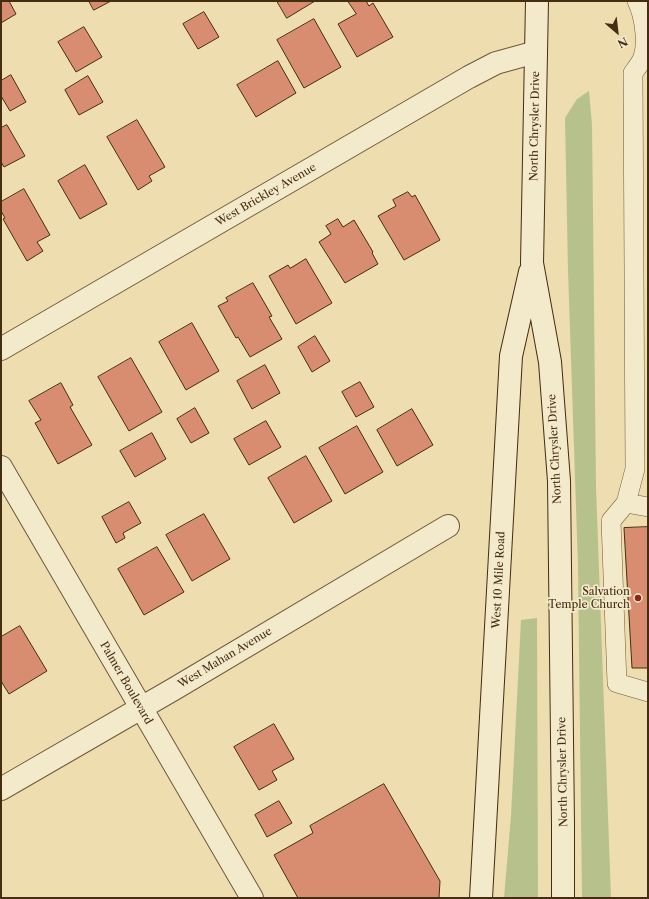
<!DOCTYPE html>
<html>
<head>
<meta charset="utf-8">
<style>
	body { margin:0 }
	#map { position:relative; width:649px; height:899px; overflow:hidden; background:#edddaf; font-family:"Libre Caslon Text",serif }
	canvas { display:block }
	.frame { position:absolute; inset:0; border:2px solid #452d12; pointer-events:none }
	.north { position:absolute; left:597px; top:12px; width:40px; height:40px; -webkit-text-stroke:3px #f3e9cb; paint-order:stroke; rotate:152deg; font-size:11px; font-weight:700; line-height:16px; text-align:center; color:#452d12 }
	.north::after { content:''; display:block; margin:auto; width:14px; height:18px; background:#452d12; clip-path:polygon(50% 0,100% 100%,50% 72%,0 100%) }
</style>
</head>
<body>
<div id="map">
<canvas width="649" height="899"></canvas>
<div class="frame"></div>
<div class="north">N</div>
</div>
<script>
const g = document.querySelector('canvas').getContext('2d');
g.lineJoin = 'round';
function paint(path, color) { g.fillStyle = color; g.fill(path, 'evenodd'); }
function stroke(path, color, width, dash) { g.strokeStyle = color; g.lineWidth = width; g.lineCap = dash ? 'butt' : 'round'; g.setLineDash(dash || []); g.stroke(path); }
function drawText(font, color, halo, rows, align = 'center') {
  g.font = font + ' "Libre Caslon Text",serif'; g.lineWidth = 3.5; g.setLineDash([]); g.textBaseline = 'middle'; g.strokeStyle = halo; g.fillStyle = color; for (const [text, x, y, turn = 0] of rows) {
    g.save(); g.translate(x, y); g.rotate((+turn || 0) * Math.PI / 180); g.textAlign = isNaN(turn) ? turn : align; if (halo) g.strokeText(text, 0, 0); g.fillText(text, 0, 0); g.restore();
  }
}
paint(new Path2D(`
	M 589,91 L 592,125 L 596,487 L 611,898 L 582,898 L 578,566 L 568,270 L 565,118 L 577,99 Z
	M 537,618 L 538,898 L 504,898 L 511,816 L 521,620 Z`), '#b7c18b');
const building = new Path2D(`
	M 1,1 L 9,1 L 16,14 L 1,23 Z
	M 89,1 L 111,1 L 94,10 Z
	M 277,1 L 315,1 L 287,18 Z
	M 348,1 L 366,1 L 369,6 L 373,3 L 393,37 L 357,57 L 338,24 L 356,14 Z
	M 204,12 L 219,37 L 198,49 L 183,24 Z
	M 314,19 L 341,67 L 304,88 L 277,40 Z
	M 84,27 L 102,57 L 76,72 L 58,42 Z
	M 278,61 L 296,93 L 256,117 L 237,85 Z
	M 11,75 L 26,102 L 10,111 L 1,96 L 1,81 Z
	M 88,76 L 103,102 L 79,115 L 65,90 Z
	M 137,120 L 165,167 L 149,176 L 152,181 L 138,190 L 107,137 Z
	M 7,125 L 25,156 L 4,167 L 1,162 L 1,128 Z
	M 85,165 L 107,204 L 80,219 L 58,181 Z
	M 24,189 L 50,235 L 37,242 L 43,251 L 27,261 L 3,219 L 5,218 L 1,211 L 1,202 Z
	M 408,192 L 412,197 L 415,195 L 440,240 L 404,260 L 378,216 L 396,206 L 393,200 Z
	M 338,219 L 343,227 L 354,220 L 373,252 L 372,253 L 378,264 L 345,283 L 319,242 L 331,234 L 326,226 Z
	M 306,259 L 332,303 L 296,324 L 269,276 L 288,265 L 290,268 Z
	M 253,283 L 272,316 L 269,317 L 282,339 L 250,357 L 238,337 L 236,338 L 218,306 L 228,301 L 226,298 Z
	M 192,323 L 219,371 L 186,390 L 159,342 Z
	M 315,336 L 330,361 L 312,372 L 298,347 Z
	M 131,358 L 162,412 L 129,431 L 98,377 Z
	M 265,365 L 280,393 L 252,409 L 237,381 Z
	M 360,382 L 374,407 L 356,417 L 342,392 Z
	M 61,383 L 73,405 L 70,407 L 92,445 L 58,464 L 35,423 L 41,420 L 29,401 Z
	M 195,408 L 209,433 L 191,443 L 177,419 Z
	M 412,409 L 433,445 L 397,466 L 377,430 Z
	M 266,421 L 281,447 L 249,465 L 234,439 Z
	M 357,426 L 383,472 L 345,494 L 319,448 Z
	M 152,433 L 166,459 L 135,477 L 120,451 Z
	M 306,456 L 332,501 L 294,523 L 268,478 Z
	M 129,502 L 141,523 L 123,533 L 125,538 L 116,543 L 102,517 Z
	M 204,514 L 230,559 L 192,581 L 166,535 Z
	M 648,527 L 648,668 L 632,668 L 624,528 Z
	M 157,547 L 184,592 L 144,615 L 118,569 Z
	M 20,626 L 47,671 L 9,694 L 1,681 L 1,637 Z
	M 274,724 L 294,759 L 272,771 L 277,780 L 259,790 L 234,747 Z
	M 384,784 L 440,881 L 439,898 L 298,898 L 274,855 L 313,833 L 310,826 Z
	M 279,801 L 292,823 L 267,837 L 255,815 Z`);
paint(building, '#d88d70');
stroke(building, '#452d12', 1);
const lane = new Path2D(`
	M 637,1 C 644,15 648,42 643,57 C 641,63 636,69 633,73 L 635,469 L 626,503 L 648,507
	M 626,503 L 611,521 L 617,683 L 648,692`);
const street = new Path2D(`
	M 1,349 L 469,77 L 496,63 L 536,52
	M 1,467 L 252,898
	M 1,789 L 174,689 L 448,526`);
const secondary = new Path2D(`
	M 537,1 L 532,263 L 550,362 L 559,481 L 563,825 L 563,898
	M 481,898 L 511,356 L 530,272`);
stroke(lane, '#6f5939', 20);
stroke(street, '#6f5939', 24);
stroke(secondary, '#452d12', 24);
stroke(lane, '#f3e9cb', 19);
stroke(street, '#f3e9cb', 22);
stroke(secondary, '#f3e9cb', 22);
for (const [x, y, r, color] of [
	[638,598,4,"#8f2418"]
]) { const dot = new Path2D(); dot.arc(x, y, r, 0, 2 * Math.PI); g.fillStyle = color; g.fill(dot); stroke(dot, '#f3e9cb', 1.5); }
drawText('11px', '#452d12', '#f3e9cb', [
	["North Chrysler Drive",535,126,-89],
	["West Brickley Avenue",266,195,-30],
	["North Chrysler Drive",555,449,-93],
	["West 10 Mile Road",499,580,-87],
	["West Mahan Avenue",225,658,-31],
	["Palmer Boulevard",126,683,60],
	["North Chrysler Drive",563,772,-91]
]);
drawText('11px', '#452d12', '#f3e9cb', [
	["Salvation",630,592],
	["Temple Church",630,605]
], 'right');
</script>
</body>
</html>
